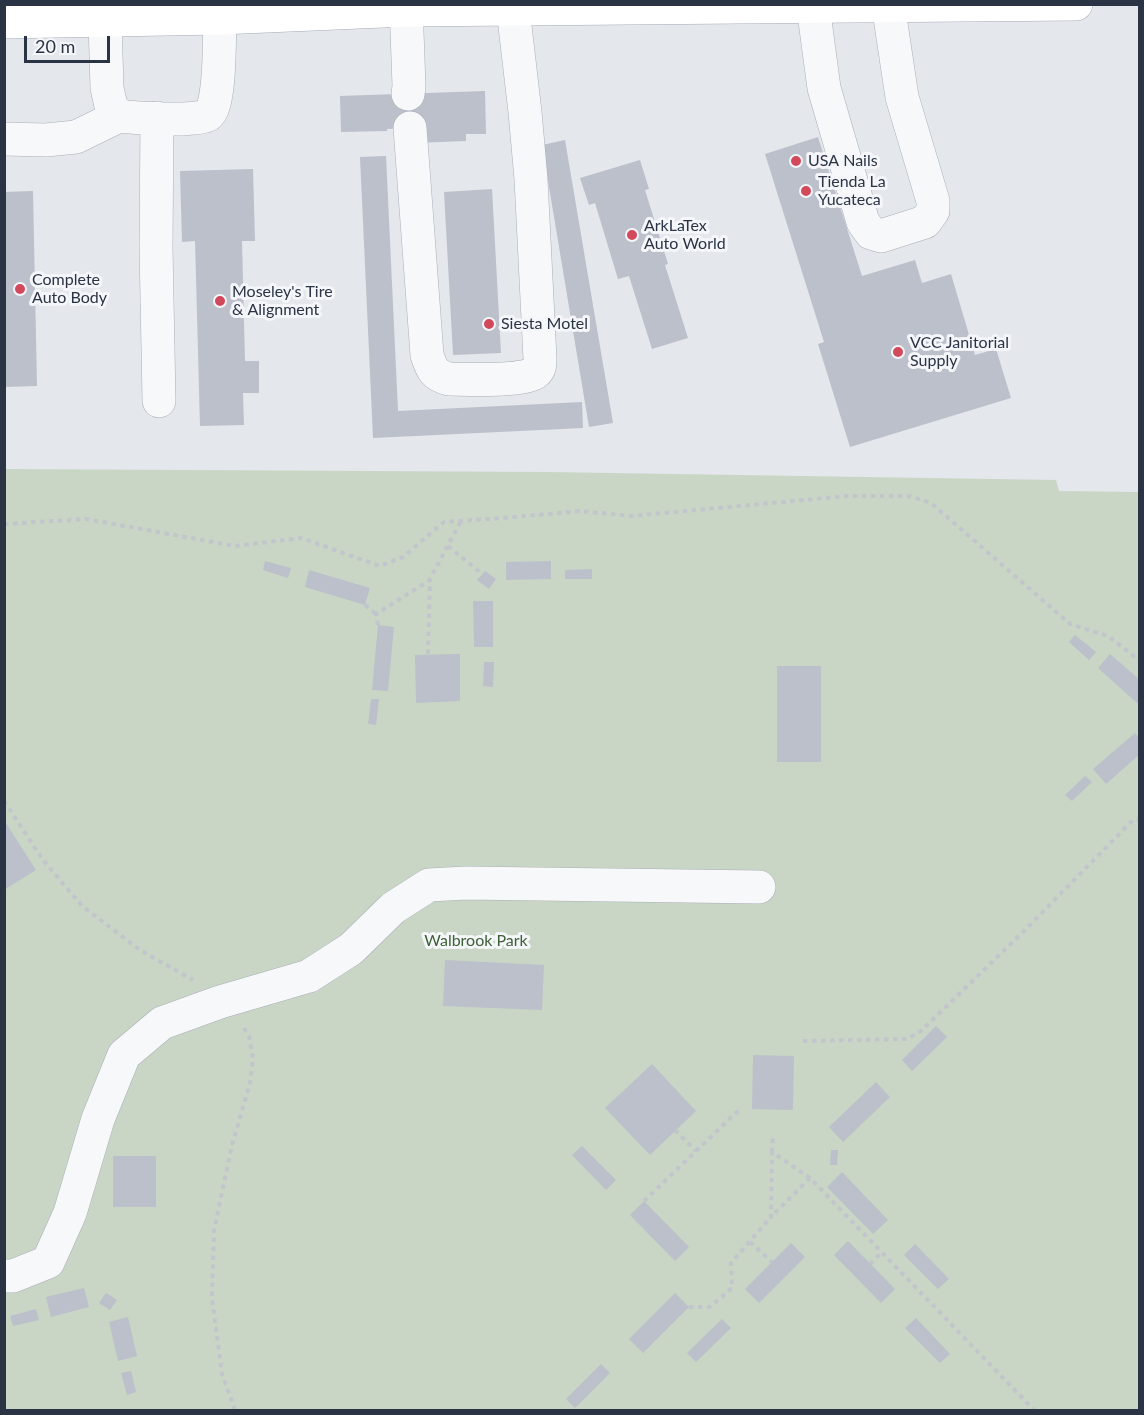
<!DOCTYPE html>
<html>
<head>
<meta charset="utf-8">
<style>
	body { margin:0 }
	#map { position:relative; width:1144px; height:1415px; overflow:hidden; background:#e4e7ec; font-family:Lato,sans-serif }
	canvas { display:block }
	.frame { position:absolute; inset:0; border:6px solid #2b3445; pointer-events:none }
	.scale { position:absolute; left:24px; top:36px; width:86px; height:27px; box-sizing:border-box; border:3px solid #2b3445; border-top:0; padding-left:8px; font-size:18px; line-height:21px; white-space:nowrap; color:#2b3445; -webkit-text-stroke:4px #f4f6f9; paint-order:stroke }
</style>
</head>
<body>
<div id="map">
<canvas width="1144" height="1415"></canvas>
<div class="frame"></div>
<div class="scale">20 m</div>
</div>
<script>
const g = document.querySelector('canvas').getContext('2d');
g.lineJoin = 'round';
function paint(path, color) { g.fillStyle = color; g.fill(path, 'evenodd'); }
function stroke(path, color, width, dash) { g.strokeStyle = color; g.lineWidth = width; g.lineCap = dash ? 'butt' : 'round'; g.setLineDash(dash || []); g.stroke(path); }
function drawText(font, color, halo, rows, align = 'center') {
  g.font = font + ' Lato,sans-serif'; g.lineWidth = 6; g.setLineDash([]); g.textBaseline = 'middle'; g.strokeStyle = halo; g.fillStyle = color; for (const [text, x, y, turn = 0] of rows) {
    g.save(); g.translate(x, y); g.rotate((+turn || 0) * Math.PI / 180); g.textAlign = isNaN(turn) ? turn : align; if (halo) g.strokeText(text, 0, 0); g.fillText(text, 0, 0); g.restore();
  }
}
paint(new Path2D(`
	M 5,469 L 548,472 L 1056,480 L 1059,491 L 1139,492 L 1139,1410 L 5,1410 Z`), '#c9d6c5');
paint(new Path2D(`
	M 485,91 L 486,134 L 466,134 L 466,141 L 415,143 L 414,128 L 387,129 L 387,131 L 341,132 L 340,96 Z
	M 818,137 L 862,276 L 915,260 L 922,283 L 951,274 L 975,355 L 996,349 L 1011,398 L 850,447 L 818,344 L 824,342 L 765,154 Z
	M 565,140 L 613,423 L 589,427 L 542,145 Z
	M 386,156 L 398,411 L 582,402 L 583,428 L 373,438 L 360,157 Z
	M 640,160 L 649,189 L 645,190 L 668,264 L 665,265 L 688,338 L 652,349 L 629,276 L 618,279 L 595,203 L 589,205 L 580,178 Z
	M 253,169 L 255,241 L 242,241 L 245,361 L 259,361 L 259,393 L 243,393 L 244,425 L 200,426 L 195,241 L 182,242 L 180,171 Z
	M 492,189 L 501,353 L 453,355 L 444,192 Z
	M 33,191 L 37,386 L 4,387 L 4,192 Z
	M 265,561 L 291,568 L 288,578 L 263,570 Z
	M 551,561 L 551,579 L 506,580 L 506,562 Z
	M 592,569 L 592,579 L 565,579 L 565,570 Z
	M 309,570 L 370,588 L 365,605 L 305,587 Z
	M 485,571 L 496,579 L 489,589 L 477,580 Z
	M 473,601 L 493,601 L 493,647 L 474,647 Z
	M 378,625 L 394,627 L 388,691 L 372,690 Z
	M 1075,635 L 1096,652 L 1089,660 L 1069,642 Z
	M 460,654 L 460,701 L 416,703 L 415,655 Z
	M 1110,654 L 1140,680 L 1140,700 L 1137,703 L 1098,668 Z
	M 484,662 L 494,662 L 493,687 L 483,686 Z
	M 777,666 L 821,666 L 821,762 L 777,762 Z
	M 371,699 L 379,699 L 376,725 L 368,724 Z
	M 1135,733 L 1140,739 L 1140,754 L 1106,784 L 1093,769 Z
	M 1085,776 L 1092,782 L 1072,801 L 1065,795 Z
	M 4,820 L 36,870 L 4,890 Z
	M 445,960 L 544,965 L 542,1010 L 443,1006 Z
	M 936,1026 L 947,1037 L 912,1071 L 902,1060 Z
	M 753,1055 L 794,1056 L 793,1110 L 752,1109 Z
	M 652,1064 L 696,1111 L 650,1155 L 605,1108 Z
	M 876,1082 L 890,1097 L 843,1142 L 829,1127 Z
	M 582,1146 L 616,1180 L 606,1190 L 572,1155 Z
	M 831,1150 L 838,1150 L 837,1165 L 830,1165 Z
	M 113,1156 L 156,1156 L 156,1207 L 113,1207 Z
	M 842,1172 L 888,1220 L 873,1234 L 827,1187 Z
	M 644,1201 L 689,1247 L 675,1261 L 630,1215 Z
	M 848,1241 L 895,1289 L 881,1303 L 834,1255 Z
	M 791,1243 L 805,1257 L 759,1303 L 745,1289 Z
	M 915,1244 L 949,1279 L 938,1289 L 904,1255 Z
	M 84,1288 L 89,1307 L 51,1317 L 46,1297 Z
	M 106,1293 L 117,1300 L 110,1310 L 99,1303 Z
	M 675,1293 L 689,1307 L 643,1353 L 629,1339 Z
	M 36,1309 L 39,1320 L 13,1326 L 10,1316 Z
	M 128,1317 L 137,1356 L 118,1361 L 109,1322 Z
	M 916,1318 L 950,1354 L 940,1363 L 905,1328 Z
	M 722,1319 L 731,1328 L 696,1362 L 687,1353 Z
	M 601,1364 L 610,1373 L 575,1408 L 566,1399 Z
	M 131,1371 L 136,1392 L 127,1395 L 121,1373 Z`), '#bbc0ca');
const minor = new Path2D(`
	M 406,4 L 409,86 L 408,94
	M 813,6 L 824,88 L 863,222 L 871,233 L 881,236 L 925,222 L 933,211 L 933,201 L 902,97 L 888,4
	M 105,21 L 107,88 L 111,106 L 119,116 C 134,118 197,122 208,115 C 221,106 219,35 220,18
	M 157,118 L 156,247 L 159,401
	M 410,128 L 427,355 C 432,370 434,375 449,379 C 465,379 526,382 536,372 C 540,369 540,364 540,359 L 531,179 L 525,112 L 513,9
	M 4,139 L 46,140 L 76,137 L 119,116
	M 4,1276 L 13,1276 L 48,1262 L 70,1213 L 98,1119 L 124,1055 L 162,1023 L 220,1002 L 309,976 L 351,949 L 393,908 L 429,885 L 466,883 L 759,887`);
const major = new Path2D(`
	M 4,22 L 220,18 L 406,10 L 1076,4`);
stroke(minor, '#a9aeb7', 34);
stroke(major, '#a3abb8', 34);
stroke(new Path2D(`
	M 4,524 L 86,519 L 235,546 L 301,538 L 380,566 L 403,557 L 444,522 L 503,518 L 580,511 L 632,516 L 847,496 L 910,496 L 931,503 L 1070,624 L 1108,636 L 1140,661
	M 448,546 L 482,574
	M 365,605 L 376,614
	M 378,625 L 376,614 L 430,580
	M 428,654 L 430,579 L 461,521
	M 4,801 L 43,860 L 82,906 L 140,950 L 193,980
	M 803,1041 L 907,1039 L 921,1031 L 1024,931 L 1133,820 L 1140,819
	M 675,1130 L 696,1151
	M 772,1152 L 773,1136
	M 810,1178 L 771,1217 L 772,1152 L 810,1178 L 1034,1410
	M 644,1201 L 741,1108
	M 750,1242 L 772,1262
	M 870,1264 L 882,1252
	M 689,1307 L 710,1307 L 732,1288 L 731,1263 L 771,1217
	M 235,1410 L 222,1374 L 212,1298 L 214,1230 L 232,1145 L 250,1083 L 253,1058 L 249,1036 L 244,1028`), '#c2c5cb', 4, [4.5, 4.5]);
stroke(minor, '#f7f8fa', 33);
stroke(major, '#fff', 33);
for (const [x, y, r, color] of [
	[796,161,6,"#d1495b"],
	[806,191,6,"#d1495b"],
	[632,235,6,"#d1495b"],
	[20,289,6,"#d1495b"],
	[220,301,6,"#d1495b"],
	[489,324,6,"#d1495b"],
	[898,352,6,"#d1495b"]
]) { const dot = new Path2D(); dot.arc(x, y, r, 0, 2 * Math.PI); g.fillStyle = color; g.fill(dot); stroke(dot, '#f4f6f9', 2); }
drawText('16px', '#2b3445', '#f4f6f9', [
	["USA Nails",808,161],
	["Tienda La",818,182],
	["Yucateca",818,200],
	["ArkLaTex",644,226],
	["Auto World",644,244],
	["Complete",32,280],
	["Auto Body",32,298],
	["Moseley's Tire",232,292],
	["& Alignment",232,310],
	["Siesta Motel",501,324],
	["VCC Janitorial",910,343],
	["Supply",910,361]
], 'left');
drawText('16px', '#3f6138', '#f4f6f9', [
	["Walbrook Park",476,941]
]);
</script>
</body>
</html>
